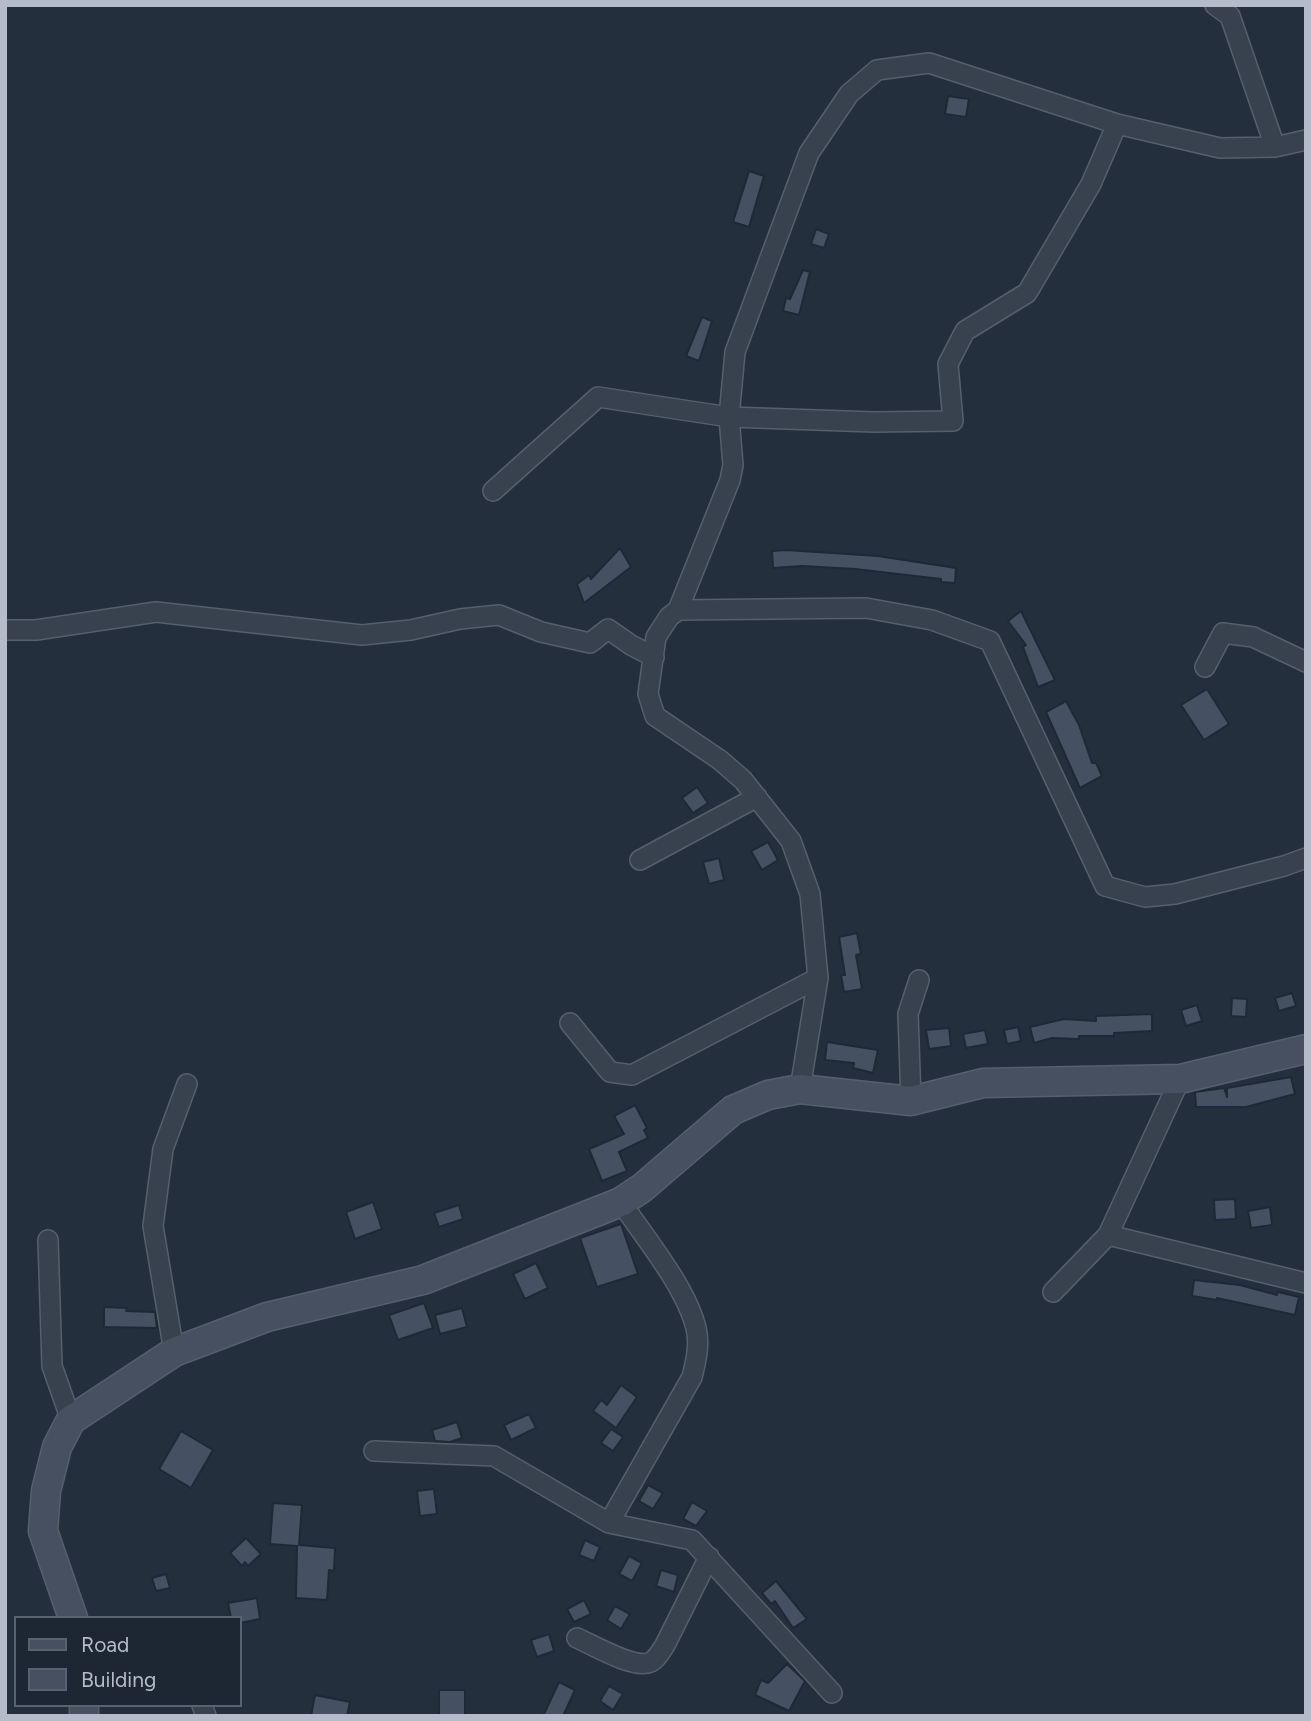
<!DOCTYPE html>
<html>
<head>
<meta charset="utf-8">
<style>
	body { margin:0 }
	#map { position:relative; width:1311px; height:1721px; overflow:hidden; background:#242f3e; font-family:Figtree,sans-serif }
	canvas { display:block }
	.frame { position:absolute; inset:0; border:7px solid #b4bcc9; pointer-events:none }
	.legend { position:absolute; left:14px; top:1616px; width:228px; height:91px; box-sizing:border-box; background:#1d2633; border:2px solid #59626f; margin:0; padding:9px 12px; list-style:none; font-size:21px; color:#b4bcc9 }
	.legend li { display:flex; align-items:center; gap:14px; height:35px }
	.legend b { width:35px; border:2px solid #59626f }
</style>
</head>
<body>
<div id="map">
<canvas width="1311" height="1721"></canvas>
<div class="frame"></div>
<ul class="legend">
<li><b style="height:9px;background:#465061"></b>Road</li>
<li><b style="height:19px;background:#455162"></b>Building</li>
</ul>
</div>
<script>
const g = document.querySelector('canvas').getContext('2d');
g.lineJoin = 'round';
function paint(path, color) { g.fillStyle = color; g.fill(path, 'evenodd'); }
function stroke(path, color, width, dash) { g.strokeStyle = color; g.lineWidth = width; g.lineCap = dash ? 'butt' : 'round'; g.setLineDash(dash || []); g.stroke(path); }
const building = new Path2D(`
	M 948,96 L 969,99 L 966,117 L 945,114 Z
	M 749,171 L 764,176 L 749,227 L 733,222 Z
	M 816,229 L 829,234 L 824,248 L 811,244 Z
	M 803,270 L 810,272 L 799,315 L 783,311 L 786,298 L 790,299 Z
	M 702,317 L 712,321 L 699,361 L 686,356 Z
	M 620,548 L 631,567 L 584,603 L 577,584 L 589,575 L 591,579 Z
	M 786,550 L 878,556 L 956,568 L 955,583 L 941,582 L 941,579 L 855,569 L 802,566 L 773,568 L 772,551 Z
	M 1021,611 L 1055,680 L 1038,687 L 1023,647 L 1026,645 L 1008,621 Z
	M 1207,689 L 1229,724 L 1204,740 L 1181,705 Z
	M 1066,701 L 1079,725 L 1092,763 L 1096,763 L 1102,776 L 1080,788 L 1046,712 Z
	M 697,787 L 708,803 L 693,813 L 682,798 Z
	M 768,842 L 778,860 L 762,870 L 751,851 Z
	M 719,858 L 724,880 L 709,884 L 703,862 Z
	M 857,933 L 861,954 L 856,955 L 862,989 L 844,992 L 841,975 L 845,975 L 839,937 Z
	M 1292,993 L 1296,1006 L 1279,1011 L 1275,998 Z
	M 1232,998 L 1247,999 L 1246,1017 L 1231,1016 Z
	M 1197,1005 L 1202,1021 L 1186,1026 L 1181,1010 Z
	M 1152,1014 L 1152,1031 L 1114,1033 L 1114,1036 L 1079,1036 L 1079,1039 L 1052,1038 L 1034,1043 L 1030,1027 L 1064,1019 L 1096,1021 L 1096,1016 Z
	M 1018,1027 L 1021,1041 L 1007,1044 L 1004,1030 Z
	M 949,1028 L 951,1046 L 929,1049 L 926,1030 Z
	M 985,1030 L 988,1044 L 966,1048 L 963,1034 Z
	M 827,1042 L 878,1050 L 873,1073 L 853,1068 L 854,1063 L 825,1060 Z
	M 1291,1077 L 1295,1094 L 1246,1107 L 1196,1107 L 1195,1092 L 1224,1088 L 1227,1097 L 1227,1088 Z
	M 635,1105 L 647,1128 L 644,1130 L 648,1138 L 619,1152 L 627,1171 L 602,1181 L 589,1149 L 624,1134 L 614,1116 Z
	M 1235,1199 L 1236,1219 L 1215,1220 L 1214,1200 Z
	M 373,1202 L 382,1229 L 355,1239 L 346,1212 Z
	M 459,1205 L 463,1219 L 439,1227 L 434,1213 Z
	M 1270,1207 L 1272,1225 L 1251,1228 L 1248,1211 Z
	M 621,1224 L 638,1274 L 597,1287 L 580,1238 Z
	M 536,1263 L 548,1288 L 525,1299 L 513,1274 Z
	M 1194,1280 L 1240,1285 L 1277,1295 L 1278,1292 L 1299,1297 L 1295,1315 L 1217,1298 L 1217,1300 L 1192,1296 Z
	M 424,1303 L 433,1328 L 398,1340 L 389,1315 Z
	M 104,1307 L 127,1308 L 126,1311 L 155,1312 L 157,1328 L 104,1327 Z
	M 462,1308 L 467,1327 L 440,1334 L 435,1315 Z
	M 621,1385 L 637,1397 L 616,1428 L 593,1411 L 601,1400 L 607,1405 Z
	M 529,1414 L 536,1428 L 511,1440 L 504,1425 Z
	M 457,1422 L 462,1438 L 450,1442 L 435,1441 L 432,1430 Z
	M 611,1429 L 623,1437 L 613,1451 L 601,1443 Z
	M 181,1431 L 213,1450 L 191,1488 L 159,1469 Z
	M 648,1485 L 663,1493 L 653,1509 L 639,1501 Z
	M 434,1489 L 437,1514 L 420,1516 L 417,1491 Z
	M 692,1502 L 707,1511 L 696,1526 L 683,1519 Z
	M 273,1503 L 302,1505 L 299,1545 L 335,1548 L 334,1571 L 329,1570 L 327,1600 L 296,1598 L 297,1546 L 270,1544 Z
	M 246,1538 L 261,1554 L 248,1566 L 245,1562 L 242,1566 L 230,1553 Z
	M 585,1540 L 600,1547 L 594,1561 L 579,1555 Z
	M 629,1556 L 642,1563 L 632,1581 L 619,1574 Z
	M 661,1570 L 678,1575 L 674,1592 L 656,1586 Z
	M 166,1574 L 170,1588 L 156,1591 L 152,1578 Z
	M 776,1581 L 807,1619 L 793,1628 L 775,1601 L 771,1604 L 762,1593 Z
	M 257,1598 L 260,1619 L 240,1623 L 240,1618 L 231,1618 L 228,1603 Z
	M 584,1600 L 591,1614 L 574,1622 L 567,1609 Z
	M 615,1606 L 630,1614 L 621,1629 L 607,1620 Z
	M 549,1634 L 554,1651 L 537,1657 L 531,1640 Z
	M 787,1664 L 805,1681 L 789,1711 L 755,1695 L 761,1680 L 768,1683 Z
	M 559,1682 L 575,1690 L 563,1716 L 543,1716 Z
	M 609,1686 L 623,1694 L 613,1710 L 600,1701 Z
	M 439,1690 L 465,1690 L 465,1715 L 439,1715 Z
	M 315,1695 L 350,1702 L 347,1716 L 311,1716 Z`);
paint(building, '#455162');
stroke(building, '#1f2835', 2);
const street = new Path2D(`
	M 1215,5 L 1230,16 L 1275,147
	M 493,491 L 598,397 L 729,417 L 874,422 L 953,421 L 948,364 L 965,331 L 1027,293 L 1091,184 L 1117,124
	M 678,610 L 866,608 L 932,620 L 990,641 L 1105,886 L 1145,897 L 1175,894 L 1284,866 L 1306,858
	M 5,630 L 36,630 L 156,612 L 362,635 L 411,630 L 460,619 L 499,615 L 541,632 L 590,643 L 608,629 L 631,645 L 654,657
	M 1205,667 L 1223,633 L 1253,637 L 1306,662
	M 640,860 L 757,797
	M 570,1023 L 610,1072 L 632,1075 L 818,978
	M 800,1089 L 818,978 L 810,894 L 791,841 L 743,780 L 720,760 L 655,716 L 648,694 L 656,637 L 669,617 L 678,610 L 730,480 L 733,465 L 729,417 L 735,352 L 809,153 L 849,94 L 877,70 L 929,63 L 1117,124 L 1220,148 L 1275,147 L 1306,140
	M 911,1101 L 908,1014 L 919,980
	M 1108,1235 L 1306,1283
	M 48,1240 L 52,1366 L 71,1420
	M 1053,1292 L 1108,1235 L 1180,1079
	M 174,1352 L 153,1226 L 163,1149 L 187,1084
	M 374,1451 L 494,1456 L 609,1523 L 692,1540 L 832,1693
	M 609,1523 L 692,1377 C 696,1361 700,1344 696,1328 C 686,1287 645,1238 621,1202
	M 577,1638 C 593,1645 635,1670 651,1662 C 657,1659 661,1651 665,1645 L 709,1557
	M 202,1705 L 206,1716`);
const secondary = new Path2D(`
	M 73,1618 L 43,1531 L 46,1491 L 57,1447 L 71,1420 L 174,1352 L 267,1317 L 423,1280 L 621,1202 L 642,1188 L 733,1110 L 768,1095 L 800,1089 L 911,1101 L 983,1083 L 1180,1079 L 1306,1049
	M 84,1705 L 84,1716`);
stroke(street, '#565f6c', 22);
stroke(secondary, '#565f6c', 31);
stroke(street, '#38414e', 19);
stroke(secondary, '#465061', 28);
</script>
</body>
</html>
